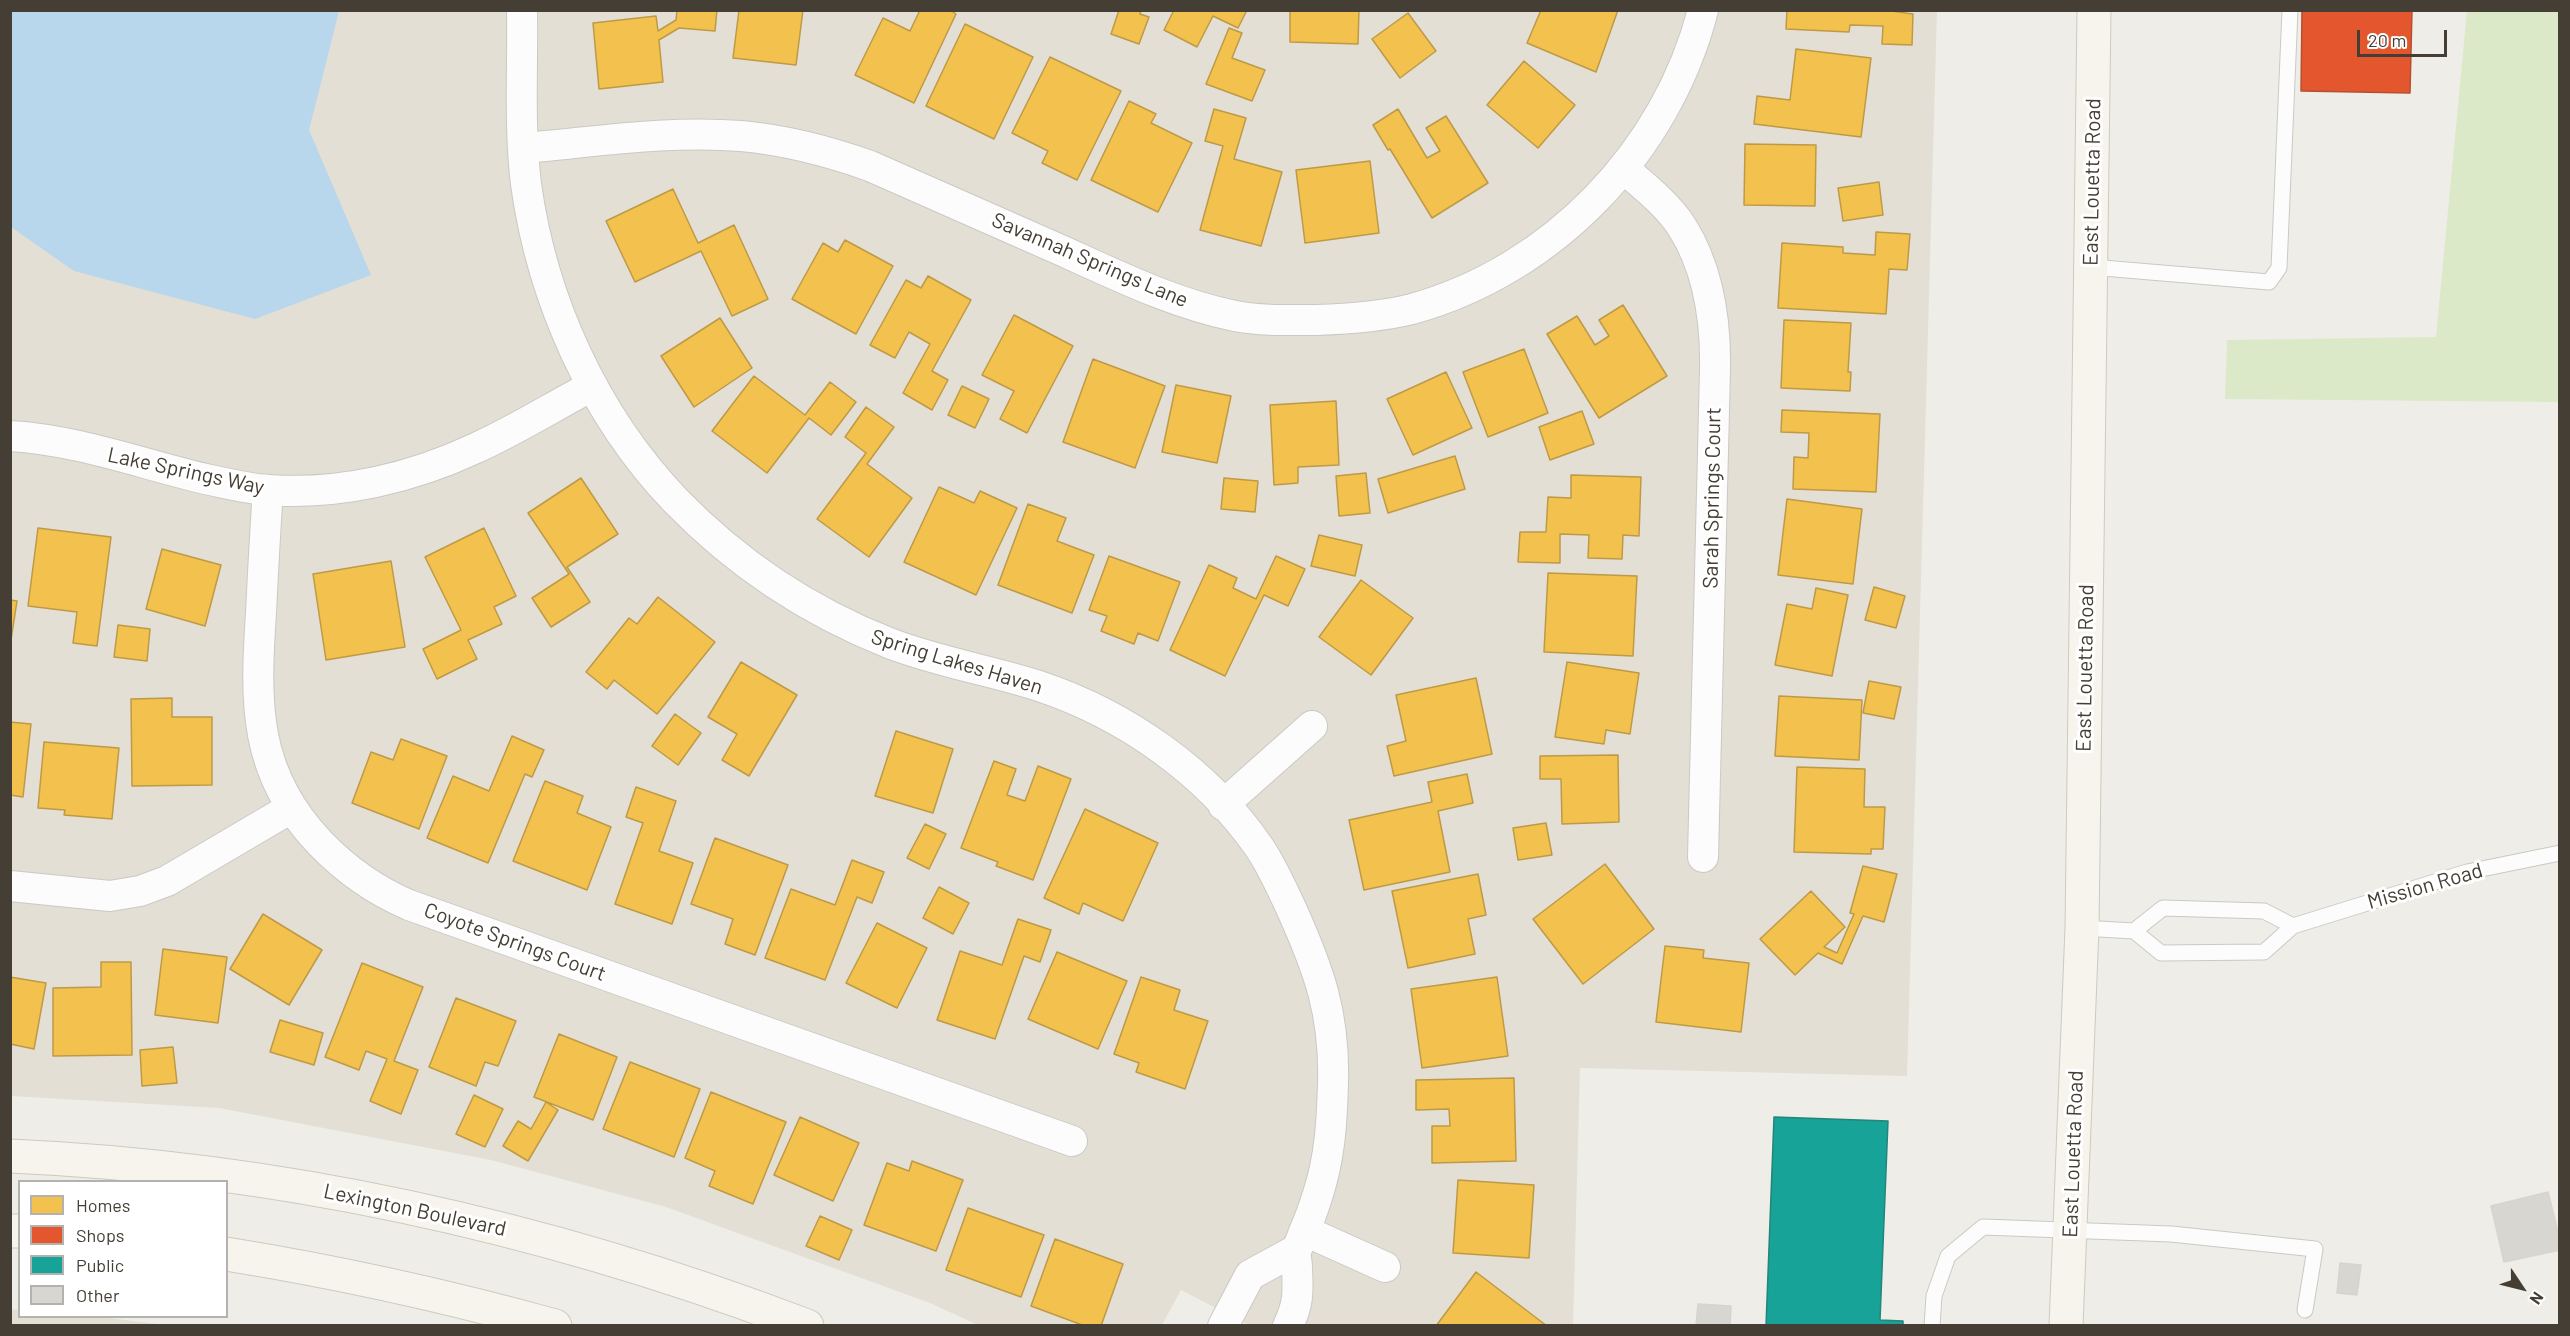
<!DOCTYPE html>
<html>
<head>
<meta charset="utf-8">
<style>
	body { margin:0 }
	#map { position:relative; width:2570px; height:1336px; overflow:hidden; background:#eeede8; font-family:Barlow,sans-serif }
	canvas { display:block }
	.frame { position:absolute; inset:0; border:12px solid #443e34; pointer-events:none }
	.legend { position:absolute; left:18px; top:1180px; width:210px; height:138px; box-sizing:border-box; background:#fff; border:2px solid #b4b2ae; margin:0; padding:8px 10px; list-style:none; font-size:18px; color:#443e34 }
	.legend li { display:flex; align-items:center; gap:12px; height:30px }
	.legend b { width:30px; border:2px solid #b4b2ae }
	.north { position:absolute; left:2492px; top:1258px; width:60px; height:60px; -webkit-text-stroke:4px #fff; paint-order:stroke; rotate:125deg; font-size:16px; font-weight:700; line-height:24px; text-align:center; color:#443e34 }
	.north::after { content:''; display:block; margin:auto; width:21px; height:27px; background:#443e34; clip-path:polygon(50% 0,100% 100%,50% 72%,0 100%) }
	.scale { position:absolute; left:2357px; top:30px; width:90px; height:27px; box-sizing:border-box; border:3px solid #443e34; border-top:0; padding-left:8px; font-size:18px; line-height:21px; white-space:nowrap; color:#443e34; -webkit-text-stroke:4px #fff; paint-order:stroke }
</style>
</head>
<body>
<div id="map">
<canvas width="2570" height="1336"></canvas>
<div class="frame"></div>
<ul class="legend">
<li><b style="height:16px;background:#f2c14e"></b>Homes</li>
<li><b style="height:16px;background:#e4572e"></b>Shops</li>
<li><b style="height:16px;background:#17a398"></b>Public</li>
<li><b style="height:16px;background:#d8d6d0"></b>Other</li>
</ul>
<div class="north">N</div>
<div class="scale">20 m</div>
</div>
<script>
const g = document.querySelector('canvas').getContext('2d');
g.lineJoin = 'round';
function paint(path, color) { g.fillStyle = color; g.fill(path, 'evenodd'); }
function stroke(path, color, width, dash) { g.strokeStyle = color; g.lineWidth = width; g.lineCap = dash ? 'butt' : 'round'; g.setLineDash(dash || []); g.stroke(path); }
function drawText(font, color, halo, rows, align = 'center') {
  g.font = font + ' Barlow,sans-serif'; g.lineWidth = 6; g.setLineDash([]); g.textBaseline = 'middle'; g.strokeStyle = halo; g.fillStyle = color; for (const [text, x, y, turn = 0] of rows) {
    g.save(); g.translate(x, y); g.rotate((+turn || 0) * Math.PI / 180); g.textAlign = isNaN(turn) ? turn : align; if (halo) g.strokeText(text, 0, 0); g.fillText(text, 0, 0); g.restore();
  }
}
paint(new Path2D(`
	M 10,11 L 1937,11 L 1907,1076 L 1580,1068 L 1573,1326 L 1249,1325 L 1181,1290 L 1162,1325 L 978,1325 L 930,1303 L 666,1207 L 491,1160 L 219,1108 L 11,1096 Z
	M 10,1309 L 19,1310 L 20,1316 L 101,1317 L 165,1325 L 11,1325 Z`), '#e3dfd5');
paint(new Path2D(`
	M 2467,11 L 2559,11 L 2559,402 L 2225,399 L 2227,340 L 2436,337 Z`), '#dbe9c8');
paint(new Path2D(`
	M 11,10 L 339,11 L 309,130 L 371,275 L 255,319 L 74,271 L 11,227 Z`), '#b8d6ec');
const homes = new Path2D(`
	M 677,10 L 717,10 L 715,31 L 679,28 L 659,40 L 663,82 L 599,89 L 593,23 L 656,16 L 658,31 L 676,20 Z
	M 739,10 L 803,10 L 796,65 L 733,58 Z
	M 920,10 L 950,10 L 956,14 L 914,103 L 855,75 L 883,18 L 910,31 Z
	M 1119,10 L 1141,10 L 1140,14 L 1149,17 L 1139,44 L 1111,34 Z
	M 1174,10 L 1247,10 L 1238,28 L 1213,16 L 1197,47 L 1164,30 Z
	M 1290,10 L 1359,10 L 1358,44 L 1290,42 Z
	M 1541,10 L 1618,10 L 1596,72 L 1527,43 Z
	M 1787,10 L 1884,10 L 1913,14 L 1912,45 L 1882,44 L 1883,26 L 1850,25 L 1849,32 L 1786,29 Z
	M 1408,13 L 1436,51 L 1400,78 L 1372,39 Z
	M 965,24 L 1033,57 L 994,139 L 926,106 Z
	M 1229,28 L 1242,33 L 1232,58 L 1265,70 L 1252,101 L 1206,84 Z
	M 1796,49 L 1871,58 L 1861,137 L 1754,124 L 1757,96 L 1790,100 Z
	M 1050,57 L 1121,91 L 1077,180 L 1042,163 L 1048,151 L 1012,133 Z
	M 1524,61 L 1575,105 L 1538,148 L 1487,105 Z
	M 1129,101 L 1156,114 L 1151,123 L 1192,143 L 1158,212 L 1091,180 Z
	M 1214,109 L 1246,118 L 1234,159 L 1282,172 L 1261,246 L 1200,230 L 1223,146 L 1205,141 Z
	M 1398,109 L 1427,158 L 1440,151 L 1426,128 L 1446,116 L 1488,183 L 1432,218 L 1390,149 L 1388,150 L 1373,125 Z
	M 1745,144 L 1816,145 L 1815,206 L 1744,205 Z
	M 1370,161 L 1379,233 L 1305,243 L 1296,170 Z
	M 1879,182 L 1883,215 L 1843,221 L 1838,188 Z
	M 673,189 L 698,243 L 734,225 L 768,299 L 732,316 L 701,251 L 635,282 L 606,221 Z
	M 1876,232 L 1910,234 L 1907,270 L 1889,269 L 1886,314 L 1778,308 L 1782,243 L 1843,247 L 1843,253 L 1875,255 Z
	M 845,240 L 893,266 L 856,334 L 792,299 L 823,243 L 838,252 Z
	M 928,276 L 971,300 L 932,371 L 948,380 L 932,410 L 903,393 L 930,344 L 909,332 L 895,358 L 870,345 L 906,280 L 921,288 Z
	M 1623,305 L 1667,376 L 1599,418 L 1547,334 L 1577,316 L 1595,345 L 1609,336 L 1599,320 Z
	M 1014,315 L 1073,346 L 1027,433 L 1000,419 L 1014,391 L 982,375 Z
	M 720,318 L 752,368 L 694,407 L 661,356 Z
	M 1784,320 L 1851,323 L 1848,372 L 1851,372 L 1850,391 L 1781,388 Z
	M 1524,349 L 1548,413 L 1488,437 L 1463,372 Z
	M 1093,359 L 1165,386 L 1135,468 L 1063,442 Z
	M 1446,372 L 1472,428 L 1413,455 L 1387,399 Z
	M 754,376 L 805,415 L 830,382 L 856,402 L 831,435 L 809,418 L 767,473 L 712,431 Z
	M 1176,385 L 1231,396 L 1217,463 L 1162,452 Z
	M 962,386 L 989,399 L 975,428 L 948,415 Z
	M 1336,401 L 1339,465 L 1298,467 L 1298,483 L 1274,485 L 1270,405 Z
	M 866,407 L 894,427 L 867,464 L 912,498 L 869,557 L 817,519 L 866,453 L 845,437 Z
	M 1782,410 L 1880,414 L 1876,492 L 1793,489 L 1794,457 L 1808,458 L 1809,433 L 1781,432 Z
	M 1582,411 L 1594,444 L 1550,460 L 1539,427 Z
	M 1455,456 L 1465,489 L 1388,513 L 1378,479 Z
	M 1366,473 L 1370,513 L 1339,516 L 1336,476 Z
	M 1571,475 L 1641,477 L 1639,536 L 1623,535 L 1622,559 L 1588,558 L 1589,535 L 1560,534 L 1560,563 L 1518,562 L 1520,532 L 1546,532 L 1548,497 L 1571,498 Z
	M 581,478 L 618,534 L 567,567 L 590,602 L 551,627 L 532,598 L 569,574 L 528,513 Z
	M 1224,478 L 1258,481 L 1255,512 L 1221,509 Z
	M 939,487 L 974,503 L 980,491 L 1017,508 L 976,595 L 904,562 Z
	M 1787,499 L 1862,509 L 1853,584 L 1778,575 Z
	M 1028,504 L 1066,518 L 1057,541 L 1094,555 L 1072,613 L 998,585 Z
	M 38,528 L 111,537 L 97,646 L 73,643 L 77,612 L 28,606 Z
	M 484,528 L 516,596 L 494,607 L 502,624 L 468,640 L 477,659 L 437,679 L 423,649 L 461,630 L 425,557 Z
	M 1319,535 L 1362,545 L 1355,576 L 1311,566 Z
	M 162,549 L 221,565 L 205,626 L 146,609 Z
	M 1109,556 L 1180,582 L 1158,641 L 1138,633 L 1134,644 L 1101,631 L 1107,616 L 1089,610 Z
	M 1276,556 L 1305,569 L 1288,606 L 1264,595 L 1225,676 L 1170,650 L 1209,565 L 1237,578 L 1233,588 L 1256,599 Z
	M 391,561 L 405,647 L 326,660 L 313,574 Z
	M 1548,573 L 1637,576 L 1633,656 L 1544,652 Z
	M 1361,580 L 1413,618 L 1371,675 L 1319,637 Z
	M 1874,587 L 1905,596 L 1896,628 L 1865,620 Z
	M 1816,588 L 1848,595 L 1832,676 L 1775,665 L 1787,604 L 1812,609 Z
	M 658,597 L 715,642 L 657,714 L 614,680 L 607,689 L 586,672 L 629,618 L 637,624 Z
	M 10,600 L 17,601 L 11,640 L 10,640 Z
	M 118,625 L 150,629 L 147,661 L 114,657 Z
	M 741,662 L 797,695 L 749,776 L 722,760 L 737,734 L 708,717 Z
	M 1567,662 L 1639,673 L 1630,734 L 1606,730 L 1604,744 L 1555,737 Z
	M 1476,678 L 1492,754 L 1394,776 L 1387,746 L 1406,741 L 1396,695 Z
	M 1869,681 L 1901,687 L 1894,719 L 1863,713 Z
	M 1779,696 L 1862,700 L 1859,760 L 1775,756 Z
	M 172,698 L 172,717 L 212,717 L 212,785 L 132,786 L 131,699 Z
	M 675,714 L 701,733 L 678,765 L 652,746 Z
	M 10,722 L 31,724 L 23,797 L 10,795 Z
	M 896,731 L 953,749 L 933,813 L 875,796 Z
	M 512,736 L 544,750 L 532,777 L 525,774 L 488,863 L 427,838 L 453,776 L 489,791 Z
	M 401,739 L 447,756 L 419,829 L 352,803 L 371,752 L 393,760 Z
	M 44,742 L 119,748 L 112,819 L 64,815 L 65,810 L 38,808 Z
	M 1618,755 L 1619,822 L 1562,824 L 1561,779 L 1540,779 L 1540,756 Z
	M 994,761 L 1016,769 L 1007,795 L 1025,801 L 1038,766 L 1071,779 L 1033,880 L 996,866 L 998,862 L 961,848 Z
	M 1797,767 L 1865,769 L 1864,807 L 1885,807 L 1883,849 L 1871,849 L 1871,854 L 1794,852 Z
	M 1467,774 L 1473,803 L 1438,811 L 1450,872 L 1364,890 L 1349,820 L 1432,802 L 1428,782 Z
	M 545,781 L 583,796 L 577,813 L 611,827 L 587,890 L 513,861 Z
	M 636,787 L 676,801 L 659,851 L 693,863 L 672,924 L 615,904 L 643,823 L 626,817 Z
	M 1085,809 L 1158,843 L 1123,921 L 1083,903 L 1079,914 L 1044,898 Z
	M 1546,823 L 1552,855 L 1518,860 L 1513,828 Z
	M 925,824 L 946,834 L 929,869 L 907,858 Z
	M 715,838 L 788,865 L 755,955 L 725,944 L 733,919 L 691,904 Z
	M 852,860 L 884,872 L 872,903 L 857,897 L 825,980 L 765,958 L 791,889 L 835,905 Z
	M 1605,864 L 1654,929 L 1583,984 L 1533,919 Z
	M 1863,866 L 1897,874 L 1884,922 L 1863,916 L 1842,964 L 1818,953 L 1795,975 L 1760,939 L 1811,891 L 1845,927 L 1824,947 L 1837,953 L 1854,914 L 1850,913 Z
	M 1478,874 L 1486,915 L 1468,919 L 1475,954 L 1408,968 L 1392,891 Z
	M 939,887 L 969,903 L 953,934 L 923,918 Z
	M 263,914 L 322,950 L 289,1005 L 230,969 Z
	M 1018,919 L 1051,930 L 1040,962 L 1024,956 L 995,1039 L 937,1020 L 960,951 L 1002,965 Z
	M 877,923 L 927,948 L 897,1008 L 846,983 Z
	M 1665,946 L 1704,950 L 1703,958 L 1749,963 L 1741,1032 L 1656,1022 Z
	M 163,949 L 227,957 L 218,1023 L 155,1015 Z
	M 1057,952 L 1127,981 L 1098,1049 L 1028,1019 Z
	M 101,962 L 131,962 L 132,1055 L 53,1056 L 53,988 L 101,987 Z
	M 362,963 L 423,987 L 394,1061 L 418,1070 L 401,1114 L 370,1101 L 387,1059 L 366,1051 L 359,1070 L 325,1057 Z
	M 10,977 L 46,983 L 34,1049 L 10,1044 Z
	M 1141,977 L 1180,990 L 1174,1010 L 1208,1021 L 1185,1089 L 1136,1072 L 1139,1063 L 1114,1054 Z
	M 1497,977 L 1508,1056 L 1422,1068 L 1411,989 Z
	M 456,998 L 516,1021 L 498,1066 L 485,1062 L 476,1086 L 429,1067 Z
	M 280,1020 L 323,1033 L 314,1065 L 270,1052 Z
	M 559,1034 L 617,1057 L 593,1120 L 534,1097 Z
	M 173,1047 L 177,1083 L 142,1086 L 140,1050 Z
	M 630,1062 L 700,1089 L 674,1157 L 603,1129 Z
	M 1514,1078 L 1516,1161 L 1432,1163 L 1432,1126 L 1450,1126 L 1449,1109 L 1416,1110 L 1416,1080 Z
	M 711,1092 L 786,1122 L 753,1204 L 709,1186 L 715,1171 L 685,1158 Z
	M 474,1095 L 503,1109 L 485,1147 L 456,1134 Z
	M 546,1102 L 558,1110 L 528,1161 L 503,1146 L 518,1121 L 531,1129 Z
	M 800,1117 L 859,1143 L 833,1201 L 774,1175 Z
	M 912,1161 L 963,1180 L 936,1251 L 864,1225 L 887,1163 L 909,1171 Z
	M 1458,1180 L 1534,1185 L 1529,1258 L 1453,1253 Z
	M 968,1208 L 1044,1235 L 1021,1297 L 946,1270 Z
	M 820,1216 L 852,1230 L 839,1260 L 806,1246 Z
	M 1055,1239 L 1123,1264 L 1101,1326 L 1085,1326 L 1031,1306 Z
	M 1476,1272 L 1547,1326 L 1436,1326 Z`);
paint(homes, '#f2c14e');
stroke(homes, '#be9a46', 1.5);
const shops = new Path2D(`
	M 2302,10 L 2412,10 L 2410,93 L 2301,91 Z`);
paint(shops, '#e4572e');
stroke(shops, '#b45030', 1.5);
const public = new Path2D(`
	M 1774,1117 L 1888,1121 L 1880,1320 L 1903,1321 L 1903,1326 L 1766,1326 Z`);
paint(public, '#17a398');
stroke(public, '#24857a', 1.5);
const building = new Path2D(`
	M 2548,1192 L 2560,1240 L 2560,1250 L 2504,1262 L 2491,1206 Z
	M 2340,1263 L 2361,1265 L 2357,1295 L 2337,1293 Z
	M 1698,1304 L 1731,1306 L 1730,1326 L 1696,1326 Z`);
paint(building, '#d8d6d0');
stroke(building, '#d7d4ce', 1.5);
const service = new Path2D(`
	M 2091,267 L 2269,282 L 2279,268 L 2290,10
	M 2082,928 L 2134,931 L 2161,953 L 2264,952 L 2293,926 L 2467,872 L 2560,853
	M 2134,931 L 2163,908 L 2264,911 L 2293,926
	M 1932,1326 L 1934,1296 L 1948,1256 L 1983,1227 L 2171,1234 L 2315,1249 L 2305,1310`);
const minor = new Path2D(`
	M 522,10 C 523,68 519,127 526,184 C 542,300 594,415 675,500 C 736,563 808,611 889,643 C 938,662 989,670 1039,686 C 1126,715 1207,772 1259,847 C 1272,866 1281,887 1291,908 C 1319,970 1335,1014 1333,1083 C 1332,1121 1330,1157 1318,1194 C 1314,1207 1309,1221 1303,1234 C 1303,1236 1297,1249 1296,1250 C 1295,1256 1297,1262 1297,1267 C 1298,1292 1299,1303 1288,1326
	M 523,148 C 595,142 669,130 741,136 C 785,140 828,151 870,166 C 935,194 1000,223 1065,252 C 1120,277 1176,304 1235,316 C 1262,321 1289,320 1316,320 C 1349,319 1380,317 1412,309 C 1553,270 1667,151 1703,10
	M 1624,169 C 1644,186 1668,205 1682,227 C 1709,270 1716,320 1715,370 L 1703,857
	M 10,436 C 79,440 144,465 210,480 C 229,484 249,489 269,490 C 340,495 412,478 476,448 C 516,430 554,406 592,386
	M 268,490 C 265,531 263,572 261,613 C 255,703 253,773 320,843 C 346,870 374,890 409,905 L 1072,1141
	M 1223,805 L 1312,726
	M 10,886 L 110,896 L 140,891 L 167,881 L 291,808
	M 1305,1231 L 1385,1267
	M 1223,1326 L 1250,1275 L 1296,1250`);
const secondary = new Path2D(`
	M 10,1156 C 286,1168 550,1228 807,1326
	M 10,1231 L 20,1231
	M 226,1254 C 338,1272 447,1296 555,1326
	M 2066,1326 L 2082,928 L 2094,10`);
stroke(service, '#cbc9c4', 17);
stroke(minor, '#cbc9c4', 32);
stroke(secondary, '#cdcabf', 35);
stroke(service, '#fcfcfc', 15);
stroke(minor, '#fcfcfc', 30);
stroke(secondary, '#f6f4ed', 33);
drawText('21px', '#443e34', '#fff', [
	["East Louetta Road",2092,182,-89],
	["Savannah Springs Lane",1090,260,23],
	["Lake Springs Way",186,471,12],
	["Sarah Springs Court",1712,498,-89],
	["Spring Lakes Haven",957,662,17],
	["East Louetta Road",2085,668,-89],
	["Mission Road",2425,886,-16],
	["Coyote Springs Court",515,942,20],
	["East Louetta Road",2073,1154,-88],
	["Lexington Boulevard",415,1210,12]
]);
</script>
</body>
</html>
